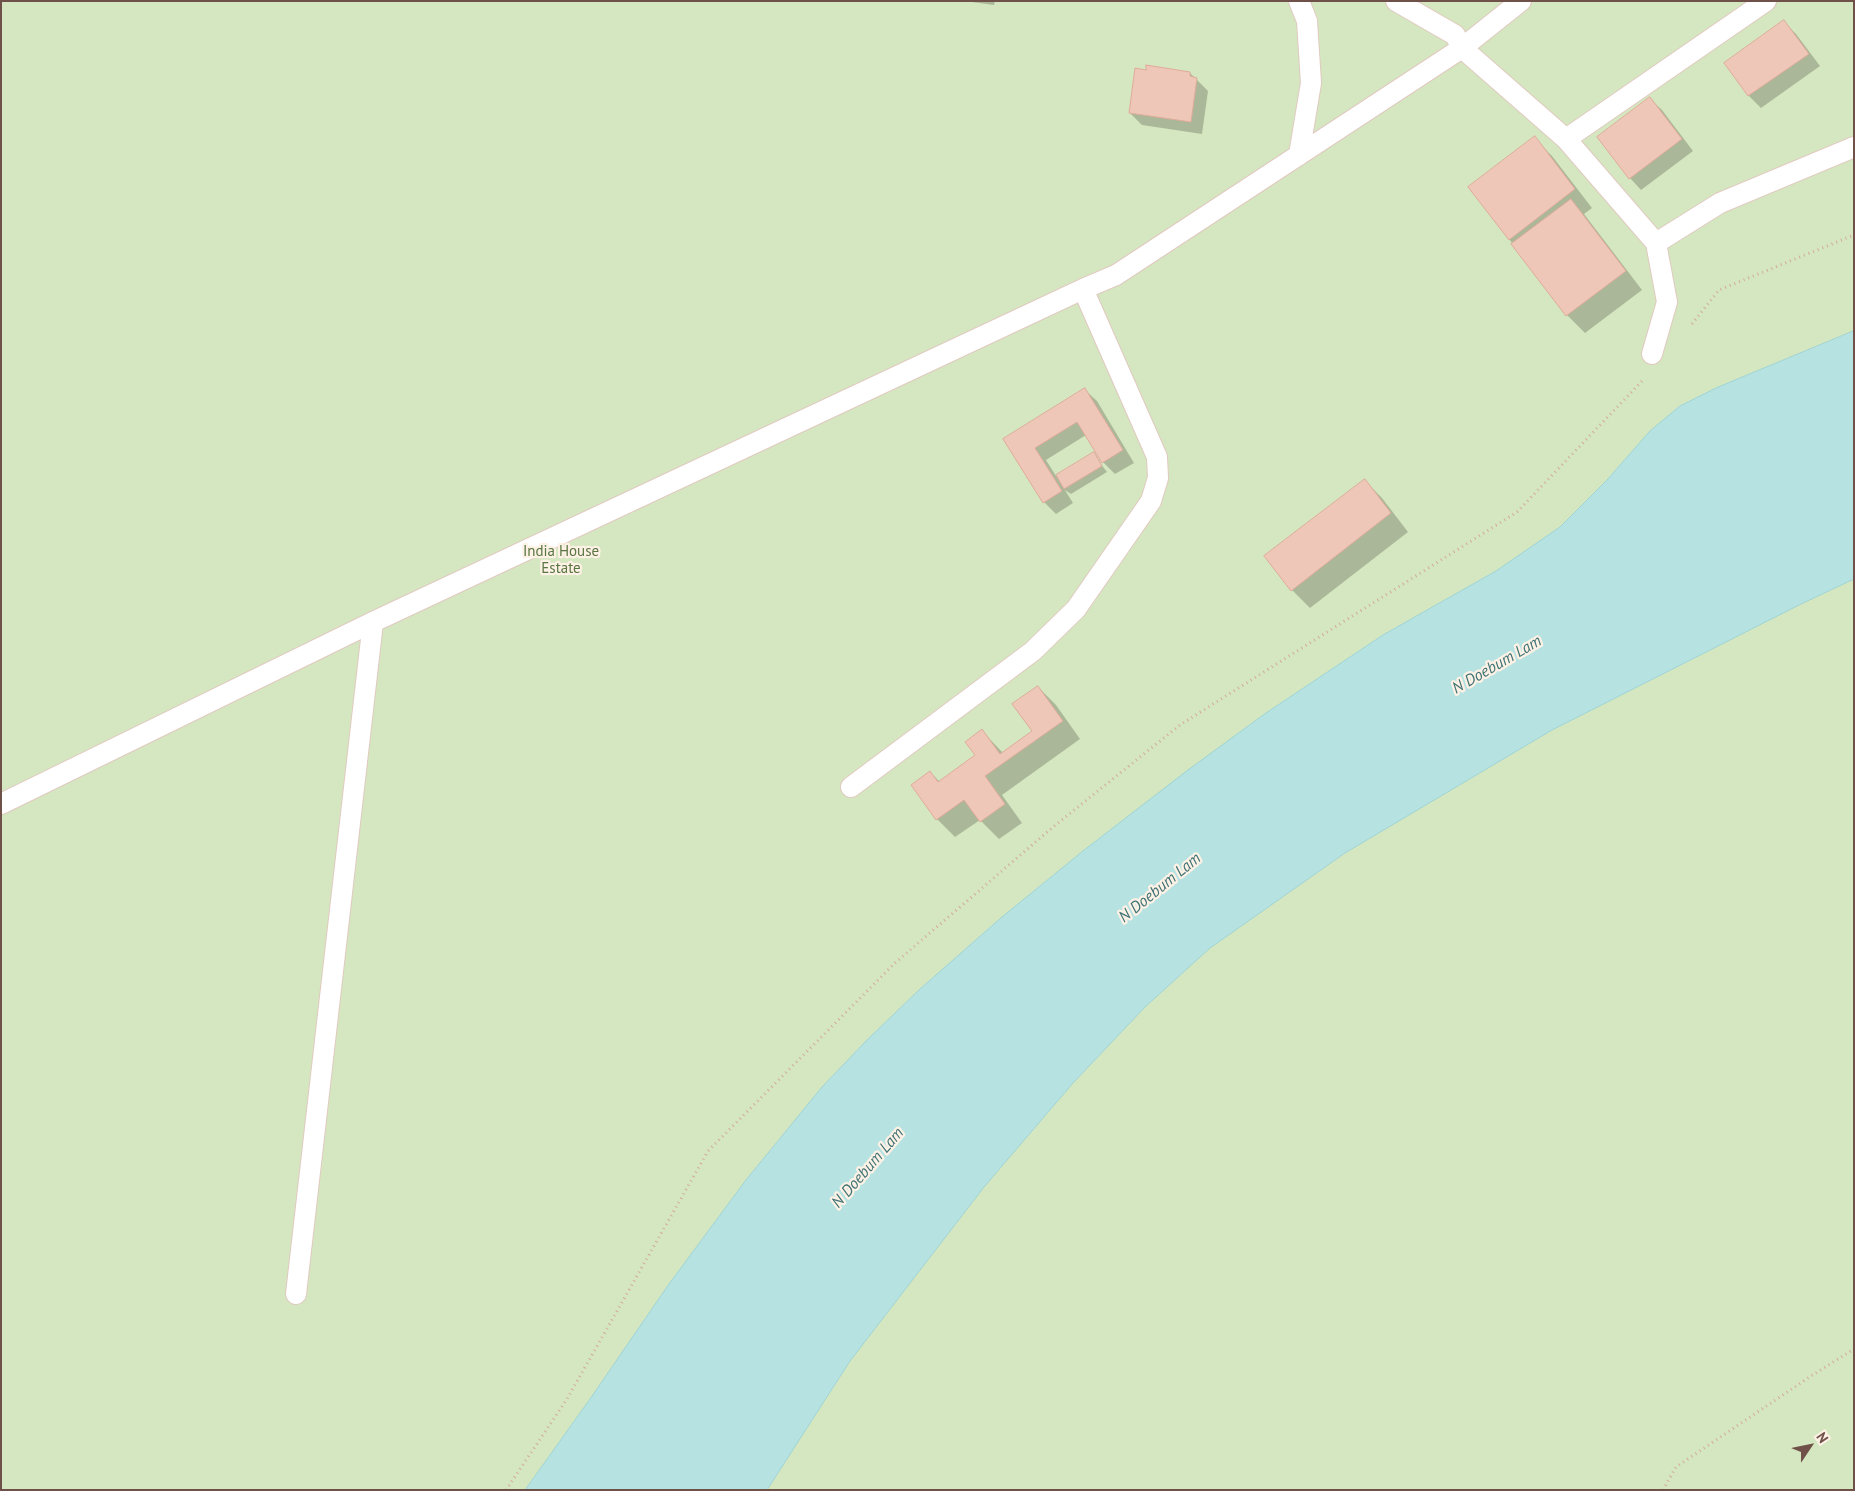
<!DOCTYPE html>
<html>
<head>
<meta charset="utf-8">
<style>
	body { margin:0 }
	#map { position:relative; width:1855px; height:1491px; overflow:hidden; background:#fbede0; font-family:"PT Sans",sans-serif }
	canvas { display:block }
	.frame { position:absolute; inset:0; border:2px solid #705149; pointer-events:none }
	.north { position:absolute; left:1785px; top:1421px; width:50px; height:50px; -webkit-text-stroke:4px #fef1e5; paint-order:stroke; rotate:56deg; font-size:14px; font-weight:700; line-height:20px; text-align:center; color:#705149 }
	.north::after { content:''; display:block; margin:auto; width:18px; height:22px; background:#705149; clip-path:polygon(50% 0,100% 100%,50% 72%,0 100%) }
</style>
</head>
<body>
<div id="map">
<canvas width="1855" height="1491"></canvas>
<div class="frame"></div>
<div class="north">N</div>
</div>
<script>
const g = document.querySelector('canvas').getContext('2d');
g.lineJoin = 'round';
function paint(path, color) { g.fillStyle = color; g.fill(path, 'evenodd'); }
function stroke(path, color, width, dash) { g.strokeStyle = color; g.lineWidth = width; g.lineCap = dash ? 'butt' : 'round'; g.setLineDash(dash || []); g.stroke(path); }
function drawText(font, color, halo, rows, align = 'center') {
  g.font = font + ' "PT Sans",sans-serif'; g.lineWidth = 4.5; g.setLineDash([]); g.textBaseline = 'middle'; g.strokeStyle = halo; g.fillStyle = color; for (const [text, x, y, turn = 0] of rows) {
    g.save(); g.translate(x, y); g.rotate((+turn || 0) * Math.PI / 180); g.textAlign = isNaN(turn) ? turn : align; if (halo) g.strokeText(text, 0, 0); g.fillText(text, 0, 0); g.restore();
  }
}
paint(new Path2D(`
	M 1,1 L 1854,1 L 1854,331 L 1716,388 L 1680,406 L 1650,431 L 1607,480 L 1560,527 L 1496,571 L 1383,635 L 1266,713 L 1083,851 L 1002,917 L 920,989 L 867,1040 L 822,1087 L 746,1180 L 669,1284 L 590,1399 L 525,1490 L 1,1490 Z
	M 1854,579 L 1854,1490 L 767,1490 L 850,1361 L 984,1187 L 1073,1083 L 1145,1007 L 1210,948 L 1345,853 L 1552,730 L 1801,604 Z`), '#d5e7c0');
const water = new Path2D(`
	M 1854,331 L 1854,579 L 1801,604 L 1552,730 L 1345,853 L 1210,948 L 1145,1007 L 1073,1083 L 984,1187 L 850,1361 L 767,1490 L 525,1490 L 590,1399 L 669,1284 L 746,1180 L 822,1087 L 867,1040 L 920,989 L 1002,917 L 1083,851 L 1188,770 L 1266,713 L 1383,635 L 1496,571 L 1560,527 L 1607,480 L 1650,431 L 1680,406 L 1716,388 Z`);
paint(water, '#b6e2e2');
stroke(water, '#9dd3d4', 1);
paint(new Path2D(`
	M 964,1 L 995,1 L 994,5 Z
	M 1784,22 L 1796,34 L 1820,66 L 1761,108 L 1749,96 L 1726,63 Z
	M 1147,71 L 1190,73 L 1208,91 L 1202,134 L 1142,125 L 1130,113 Z
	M 1650,99 L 1662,110 L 1693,151 L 1641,190 L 1630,178 Z
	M 1534,138 L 1552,156 L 1592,208 L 1584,214 L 1642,290 L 1585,333 L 1567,315 L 1509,239 Z
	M 1085,390 L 1097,401 L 1134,463 L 1115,474 L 1103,462 L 1086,435 L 1046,460 L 1056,476 L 1093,454 L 1107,472 L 1071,494 L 1065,490 L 1073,503 L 1056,514 L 1044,502 L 1005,439 Z
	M 1365,481 L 1382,498 L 1408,532 L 1310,608 L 1292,590 Z
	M 1038,687 L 1056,705 L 1080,739 L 1002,795 L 1022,823 L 999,839 L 980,820 L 955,837 L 937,819 L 930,772 L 940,782 L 976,755 L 982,731 L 1003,753 L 1034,731 Z`), '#0003');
const building = new Path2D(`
	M 1784,20 L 1809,54 L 1748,96 L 1724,63 Z
	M 1146,65 L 1190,72 L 1190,76 L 1197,78 L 1191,122 L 1129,113 L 1135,68 L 1146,70 Z
	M 1650,97 L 1682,139 L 1629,179 L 1597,137 Z
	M 1535,136 L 1575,189 L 1509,240 L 1468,187 Z
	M 1571,199 L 1626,271 L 1566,316 L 1511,244 Z
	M 1085,388 L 1123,450 L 1102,463 L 1077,422 L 1035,448 L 1062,491 L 1043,503 L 1003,439 Z
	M 1094,452 L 1102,466 L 1064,489 L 1056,475 Z
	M 1365,479 L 1391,513 L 1291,591 L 1264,556 Z
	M 1038,686 L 1063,721 L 985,776 L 1005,804 L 980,822 L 964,800 L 936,820 L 911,785 L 930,771 L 938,782 L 975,755 L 965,742 L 982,729 L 1000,754 L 1032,731 L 1012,704 Z`);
paint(building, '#eec7b9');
stroke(building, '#e0ab9a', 1);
const service = new Path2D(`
	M 1521,1 L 1462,48 L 1566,139 L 1656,243 L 1667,302 L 1652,354
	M 1566,139 L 1766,1
	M 1299,155 L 1311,83 L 1307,21 L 1299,1
	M 1656,243 L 1720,203 L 1854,147
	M 851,787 L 1033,651 L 1076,609 L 1151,501 L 1158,478 L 1157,457 L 1083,289
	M 1,804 L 373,622 L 1083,289 L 1116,275 L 1462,48 L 1455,35 L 1396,1
	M 296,1294 L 373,622`);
stroke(service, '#e0cac0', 22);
stroke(new Path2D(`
	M 1692,324 L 1719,290 L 1854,235
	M 506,1490 L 567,1399 L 708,1151 L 895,963 L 1053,827 L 1180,725 L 1517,512 L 1643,380
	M 1663,1490 L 1676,1467 L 1811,1376 L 1854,1349`), '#d3aa9d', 3, [1, 4]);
stroke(service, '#fff', 20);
drawText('15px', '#587542', '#fef1e5', [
	["India House",561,552],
	["Estate",561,569]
]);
drawText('italic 16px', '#3e7375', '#fef1e5', [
	["N Doebum Lam",1497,665,-30],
	["N Doebum Lam",1160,888,-39],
	["N Doebum Lam",868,1168,-49]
]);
</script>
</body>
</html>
